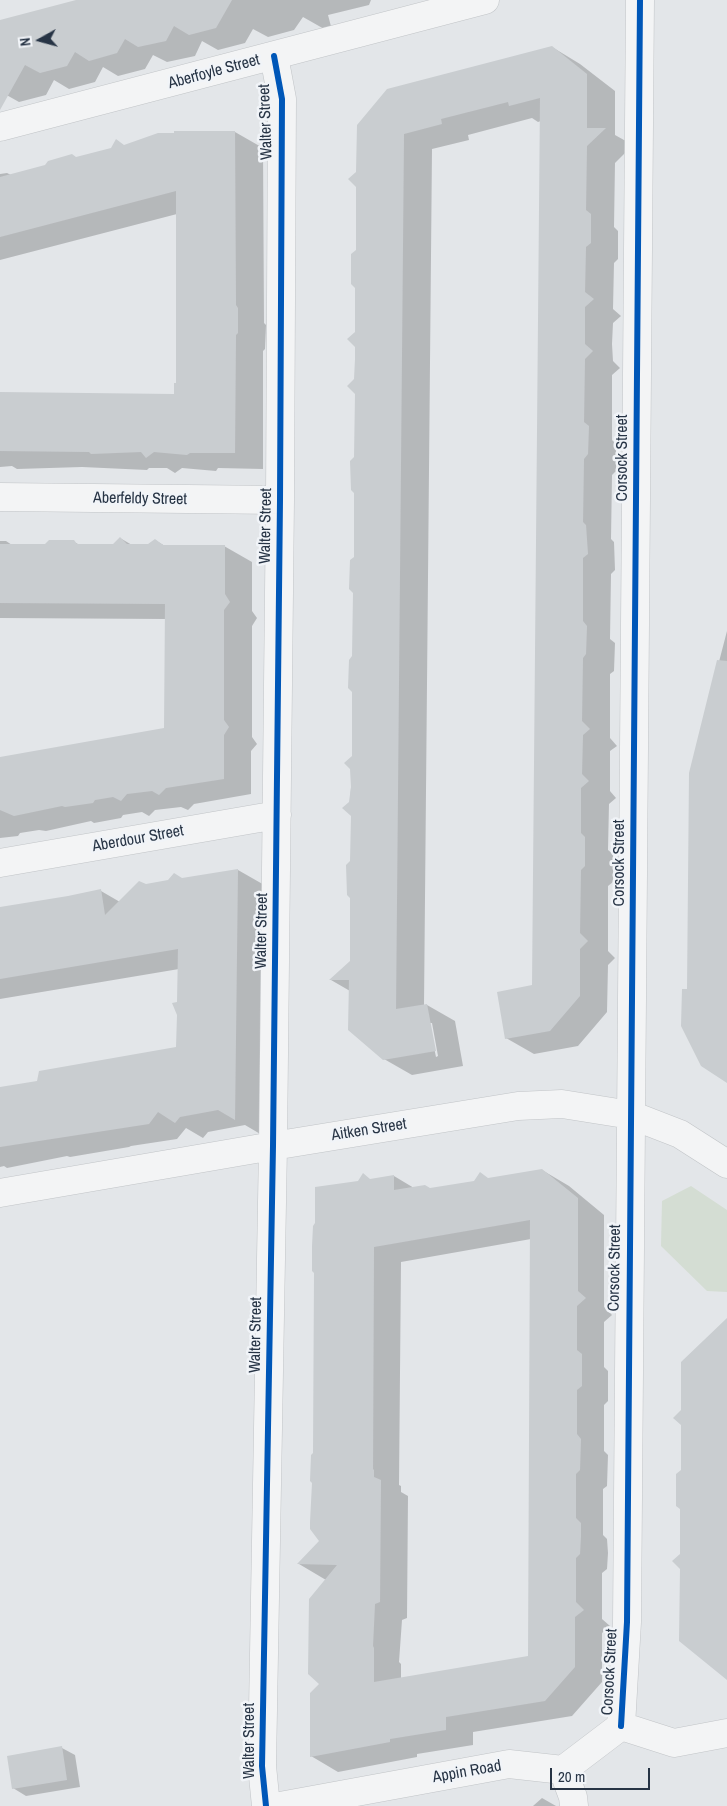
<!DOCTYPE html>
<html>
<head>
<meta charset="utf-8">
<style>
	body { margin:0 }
	#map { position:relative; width:727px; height:1806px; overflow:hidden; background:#e3e6e9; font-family:"Archivo Narrow",sans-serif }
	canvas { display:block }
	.north { position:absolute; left:15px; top:15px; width:50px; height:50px; -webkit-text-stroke:4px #f1f4f8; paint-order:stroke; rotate:263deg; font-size:14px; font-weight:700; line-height:20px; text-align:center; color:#273445 }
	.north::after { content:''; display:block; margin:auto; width:18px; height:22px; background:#273445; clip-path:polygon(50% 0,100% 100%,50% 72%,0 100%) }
	.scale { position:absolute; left:550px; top:1768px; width:100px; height:22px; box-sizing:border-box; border:2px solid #273445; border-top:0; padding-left:6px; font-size:15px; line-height:18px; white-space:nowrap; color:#273445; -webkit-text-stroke:4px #f1f4f8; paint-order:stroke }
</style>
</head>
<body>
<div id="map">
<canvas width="727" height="1806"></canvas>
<div class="north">N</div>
<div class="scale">20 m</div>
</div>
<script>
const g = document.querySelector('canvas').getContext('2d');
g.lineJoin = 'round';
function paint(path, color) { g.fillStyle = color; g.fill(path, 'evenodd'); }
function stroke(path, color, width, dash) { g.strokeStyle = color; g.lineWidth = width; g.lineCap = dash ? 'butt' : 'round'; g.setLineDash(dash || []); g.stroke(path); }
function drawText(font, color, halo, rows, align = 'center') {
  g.font = font + ' "Archivo Narrow",sans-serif'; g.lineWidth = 5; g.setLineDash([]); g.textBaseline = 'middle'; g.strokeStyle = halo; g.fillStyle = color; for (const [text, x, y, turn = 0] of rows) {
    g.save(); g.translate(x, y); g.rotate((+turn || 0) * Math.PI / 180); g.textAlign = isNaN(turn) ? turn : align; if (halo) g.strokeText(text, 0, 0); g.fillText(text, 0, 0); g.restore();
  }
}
paint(new Path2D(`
	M 691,1186 L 727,1210 L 727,1292 L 707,1291 L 661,1246 L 662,1201 Z`), '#d4ddd3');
paint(new Path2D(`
	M 82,0 L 371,0 L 369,5 L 328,15 L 333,34 L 303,17 L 294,30 L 268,37 L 253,29 L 245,43 L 218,50 L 202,41 L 195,56 L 167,62 L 153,55 L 145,69 L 118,76 L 103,67 L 95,82 L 69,89 L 54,80 L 46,95 L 19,102 L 3,93 L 0,100 L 0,21 Z
	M 552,47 L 580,64 L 615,91 L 615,135 L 633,145 L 615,163 L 614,227 L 618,231 L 618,259 L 614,263 L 613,309 L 621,316 L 613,323 L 612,344 L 613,361 L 620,368 L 612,375 L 612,440 L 616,444 L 616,471 L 612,475 L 611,539 L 614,542 L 615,570 L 611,574 L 610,639 L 615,643 L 614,671 L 610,674 L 610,738 L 617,746 L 610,751 L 610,791 L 616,798 L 609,804 L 608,850 L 613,854 L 613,882 L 608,886 L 608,951 L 615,958 L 608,965 L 607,1012 L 578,1046 L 534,1054 L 506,1038 L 533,986 L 541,121 L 538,122 L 532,118 L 468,135 L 469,140 L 432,149 L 424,1005 L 427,1005 L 455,1021 L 463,1066 L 412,1075 L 384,1059 L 350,991 L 331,980 L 351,962 L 352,816 L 350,803 L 353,756 L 358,125 ZM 429,1023 L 432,1023 L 438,1056 L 436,1057 Z
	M 175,132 L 235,132 L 263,148 L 264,323 L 266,325 L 265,349 L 263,351 L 263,469 L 218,468 L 216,471 L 182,468 L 175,473 L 167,468 L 149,468 L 147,470 L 82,467 L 17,469 L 12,466 L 0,467 L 0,393 L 175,395 L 177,384 L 177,214 L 0,260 L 0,174 L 7,173 L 11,175 L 176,134 Z
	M 120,538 L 132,545 L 149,545 L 155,540 L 165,546 L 224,546 L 252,562 L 252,611 L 257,618 L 252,626 L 252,737 L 257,744 L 251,751 L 251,794 L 194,804 L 188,810 L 181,807 L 155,810 L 149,816 L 142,812 L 123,815 L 121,818 L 94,823 L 91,821 L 46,831 L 39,830 L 20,833 L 18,836 L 0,838 L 0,758 L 166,730 L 166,619 L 0,618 L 0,541 L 6,541 L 12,545 L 46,545 L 74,542 L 80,545 L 114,546 Z
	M 727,631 L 727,1081 L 688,990 L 690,773 Z
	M 238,870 L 266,886 L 262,1135 L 245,1125 L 208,1132 L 203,1138 L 186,1128 L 177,1139 L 131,1146 L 129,1147 L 70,1157 L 67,1156 L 7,1168 L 4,1166 L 0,1167 L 0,1088 L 38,1082 L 177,1048 L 179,969 L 0,999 L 0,909 L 101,891 L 120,902 L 146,886 Z
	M 542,1170 L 569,1186 L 604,1215 L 604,1307 L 612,1315 L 604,1322 L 604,1367 L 608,1371 L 608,1401 L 604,1405 L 604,1451 L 608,1455 L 607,1486 L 603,1489 L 603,1535 L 607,1539 L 608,1553 L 607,1569 L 602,1573 L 602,1619 L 610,1626 L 602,1633 L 602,1682 L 572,1716 L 473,1732 L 473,1745 L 417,1754 L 417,1757 L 338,1772 L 311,1756 L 320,1684 L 326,1580 L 299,1564 L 321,1541 L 314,1454 L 359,1182 L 363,1175 L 371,1180 L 394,1176 L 414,1188 L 430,1190 ZM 531,1239 L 529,1657 L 401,1679 L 401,1664 L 399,1662 L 402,1620 L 407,1618 L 408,1496 L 401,1492 L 401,1486 L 399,1485 L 401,1262 Z
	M 62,1748 L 75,1755 L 80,1787 L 26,1796 L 13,1788 Z
	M 542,1798 L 556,1806 L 533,1806 Z`), '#0003');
paint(new Path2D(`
	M 76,0 L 232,0 L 216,28 L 189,35 L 174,26 L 166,41 L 138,47 L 125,39 L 117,53 L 89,61 L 75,52 L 67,66 L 40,73 L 25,65 L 0,110 L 0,20 Z
	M 552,46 L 587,74 L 587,128 L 606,128 L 587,146 L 586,210 L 591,214 L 591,243 L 586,247 L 585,292 L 594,299 L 585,307 L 585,344 L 593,351 L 585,359 L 584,422 L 589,426 L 588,454 L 584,459 L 583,522 L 586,525 L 588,554 L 583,558 L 583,621 L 587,626 L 586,654 L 583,658 L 582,721 L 590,729 L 583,735 L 582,774 L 589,781 L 581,788 L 581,833 L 585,837 L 585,866 L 581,870 L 580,933 L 588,941 L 580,949 L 580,996 L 550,1031 L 505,1039 L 497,992 L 532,985 L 540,98 L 509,106 L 508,102 L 441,119 L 442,124 L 404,134 L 396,1009 L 427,1004 L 436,1051 L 383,1060 L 348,1030 L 349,980 L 329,980 L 350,961 L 350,898 L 347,895 L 346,865 L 350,861 L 351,816 L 342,808 L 349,802 L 351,787 L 350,769 L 344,763 L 352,756 L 352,692 L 348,688 L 349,660 L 352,656 L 353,593 L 349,589 L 350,560 L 354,557 L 354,493 L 351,490 L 350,461 L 354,457 L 355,394 L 347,386 L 354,379 L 355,359 L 355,347 L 347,339 L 355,332 L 355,288 L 351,284 L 351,254 L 356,250 L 356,187 L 348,179 L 356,172 L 357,125 L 387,89 Z
	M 174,131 L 235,131 L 236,305 L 238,308 L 238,333 L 236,335 L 235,453 L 190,453 L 187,455 L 154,452 L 146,458 L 141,452 L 91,454 L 89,452 L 0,451 L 0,392 L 174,394 L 174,383 L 176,383 L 176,191 L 0,237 L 0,177 L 45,165 L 48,161 L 72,154 L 76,157 L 111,148 L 116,139 L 124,145 L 158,133 L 174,133 Z
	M 120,537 L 127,544 L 148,544 L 155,539 L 163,545 L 225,545 L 225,594 L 230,602 L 224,610 L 224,720 L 229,727 L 224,735 L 224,779 L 166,788 L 159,795 L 152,791 L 127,794 L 121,801 L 113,797 L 95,800 L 93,803 L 65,807 L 62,806 L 14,816 L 0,810 L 0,757 L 164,728 L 165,604 L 0,603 L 0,544 L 45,544 L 49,540 L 74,540 L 77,544 L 113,544 Z
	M 717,660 L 727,661 L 727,1083 L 701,1066 L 681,1026 L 682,989 L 687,989 L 689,773 Z
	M 238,869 L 235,1120 L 218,1110 L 180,1117 L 175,1123 L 158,1112 L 149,1124 L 0,1147 L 0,1087 L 37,1081 L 39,1071 L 176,1047 L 177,1015 L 172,1003 L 177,1002 L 178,949 L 0,979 L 0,907 L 68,896 L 101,889 L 105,915 L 139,881 L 146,884 L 168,880 L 174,873 L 182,878 Z
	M 542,1169 L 578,1198 L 578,1291 L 586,1298 L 577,1306 L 577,1350 L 582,1354 L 582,1386 L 577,1390 L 577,1434 L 581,1439 L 580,1470 L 576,1474 L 576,1518 L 581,1523 L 581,1536 L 580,1554 L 576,1558 L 576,1602 L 584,1610 L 575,1617 L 575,1667 L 545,1701 L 446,1717 L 446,1730 L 390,1739 L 390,1742 L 310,1757 L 310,1693 L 319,1684 L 308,1674 L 309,1599 L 337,1565 L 297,1564 L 319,1541 L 310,1529 L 310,1522 L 312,1483 L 310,1481 L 311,1455 L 313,1453 L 314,1273 L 312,1271 L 312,1246 L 313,1226 L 315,1223 L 315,1187 L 358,1181 L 363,1173 L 370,1179 L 394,1175 L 394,1190 L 425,1185 L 430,1188 L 474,1181 L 480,1172 L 488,1178 ZM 530,1220 L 528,1656 L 374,1682 L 374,1648 L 373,1646 L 375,1604 L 380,1602 L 381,1480 L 374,1477 L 374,1469 L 373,1470 L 374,1247 Z
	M 727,1318 L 727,1680 L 679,1641 L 680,1569 L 672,1561 L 680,1554 L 680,1509 L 676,1506 L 676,1474 L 681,1470 L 681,1425 L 673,1418 L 681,1410 L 681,1362 Z
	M 62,1746 L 67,1780 L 12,1789 L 7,1756 Z`), '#c9cdd0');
const minor = new Path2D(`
	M 0,127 L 485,0
	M 0,497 L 280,500
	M 0,863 L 277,815
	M 0,1193 L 273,1146 L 518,1106 L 562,1104 L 631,1115 L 680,1134 L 727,1164
	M 621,1726 L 627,1622 L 640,0
	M 563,1770 L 573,1797 L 574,1806
	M 266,1806 L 262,1766 L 273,1146 L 280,500 L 282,99 L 274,56
	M 280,1806 L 509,1764 L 563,1770 L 621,1726 L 674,1743 L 727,1733`);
stroke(minor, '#c1c4c7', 29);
stroke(minor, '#f3f4f5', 28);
stroke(new Path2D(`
	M 621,1726 L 627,1622 L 640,0
	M 266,1806 L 262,1766 L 273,1146 L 280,500 L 282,99 L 274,56`), '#0057b8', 6);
drawText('16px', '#273445', '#f1f4f8', [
	["Aberfoyle Street",214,72,-15],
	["Walter Street",266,122,-92],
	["Corsock Street",623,458,-90],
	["Aberfeldy Street",140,499,1],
	["Walter Street",266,526,-89],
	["Aberdour Street",138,839,-10],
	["Corsock Street",620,863,-90],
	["Walter Street",262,931,-89],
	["Aitken Street",369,1130,-9],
	["Corsock Street",615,1268,-89],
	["Walter Street",256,1335,-89],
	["Corsock Street",610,1672,-87],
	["Walter Street",250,1741,-90],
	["Appin Road",467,1772,-10]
]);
</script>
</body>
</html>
